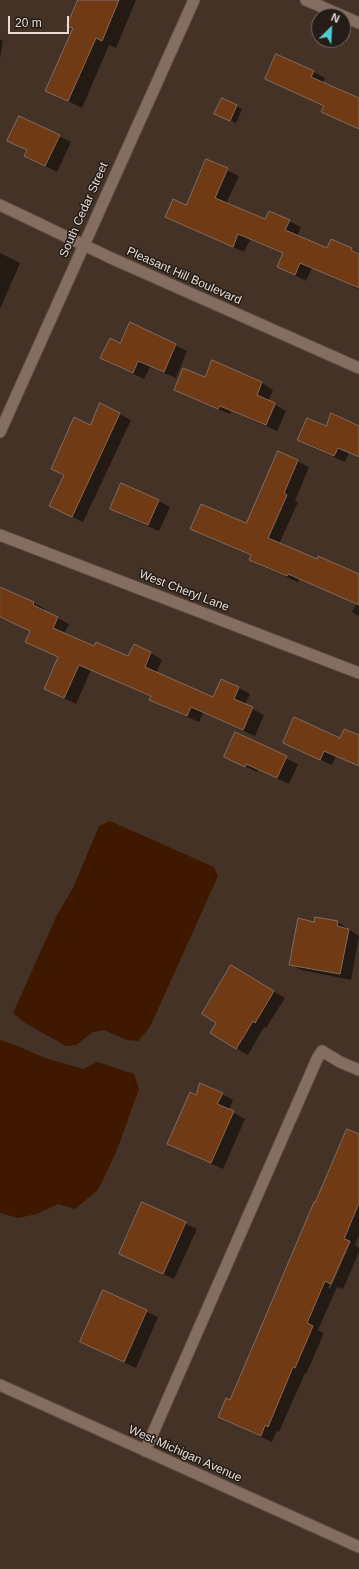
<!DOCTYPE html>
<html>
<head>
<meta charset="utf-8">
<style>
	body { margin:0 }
	#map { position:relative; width:359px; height:1569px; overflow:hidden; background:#453226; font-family:Helvetica,sans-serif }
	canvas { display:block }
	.north { position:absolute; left:311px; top:8px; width:40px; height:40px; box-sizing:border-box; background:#251c17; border:1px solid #726862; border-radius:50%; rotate:24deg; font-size:11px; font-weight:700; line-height:16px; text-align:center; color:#e6dad3 }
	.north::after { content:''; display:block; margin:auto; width:14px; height:18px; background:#51ccd5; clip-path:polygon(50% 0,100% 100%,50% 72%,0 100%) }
	.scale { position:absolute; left:8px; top:16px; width:61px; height:18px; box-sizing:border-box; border:2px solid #e6dad3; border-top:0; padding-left:5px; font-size:12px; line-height:14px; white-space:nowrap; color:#e6dad3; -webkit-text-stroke:3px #251c17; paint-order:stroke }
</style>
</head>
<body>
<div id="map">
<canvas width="359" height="1569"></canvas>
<div class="north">N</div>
<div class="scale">20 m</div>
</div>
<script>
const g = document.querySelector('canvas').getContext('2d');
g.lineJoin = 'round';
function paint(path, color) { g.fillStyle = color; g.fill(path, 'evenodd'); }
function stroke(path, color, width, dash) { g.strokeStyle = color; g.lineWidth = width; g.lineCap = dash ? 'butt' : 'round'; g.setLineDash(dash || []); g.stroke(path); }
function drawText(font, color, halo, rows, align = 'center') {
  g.font = font + ' Helvetica,sans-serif'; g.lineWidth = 3; g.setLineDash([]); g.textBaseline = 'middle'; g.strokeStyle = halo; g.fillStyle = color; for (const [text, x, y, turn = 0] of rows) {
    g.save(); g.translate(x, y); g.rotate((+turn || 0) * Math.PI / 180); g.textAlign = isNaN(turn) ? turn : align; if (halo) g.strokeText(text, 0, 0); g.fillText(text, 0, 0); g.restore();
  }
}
paint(new Path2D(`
	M 110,821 L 214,867 L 218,876 L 150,1027 L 138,1041 L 127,1040 L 104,1030 L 93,1032 L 76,1045 L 66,1046 L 25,1023 L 13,1013 L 57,915 L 73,888 L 99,826 Z
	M 0,1040 L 15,1045 L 45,1058 L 83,1069 L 97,1062 L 134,1074 L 139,1089 L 117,1150 L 98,1190 L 75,1209 L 58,1204 L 37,1214 L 18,1218 L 0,1213 Z`), '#3f1800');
paint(new Path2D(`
	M 79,0 L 136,0 L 116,48 L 109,45 L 82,108 L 46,90 L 74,28 L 68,25 Z
	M 0,39 L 3,41 L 0,59 Z
	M 277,55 L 314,72 L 325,78 L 323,83 L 359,99 L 359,129 L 323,112 L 325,107 L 267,79 Z
	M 222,100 L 242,109 L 236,123 L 221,117 Z
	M 20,117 L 71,142 L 57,172 L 26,156 L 28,151 L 9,141 Z
	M 206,160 L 239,176 L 226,204 L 266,221 L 289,221 L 301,227 L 297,236 L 328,249 L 351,249 L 359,253 L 359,290 L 346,283 L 312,268 L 306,281 L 278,267 L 284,254 L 250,240 L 244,252 L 178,223 L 167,217 L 186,206 Z
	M 0,253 L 20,263 L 0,309 Z
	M 130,324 L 187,351 L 176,378 L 150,367 L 144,379 L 113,364 Z
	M 213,362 L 262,383 L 273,390 L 268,401 L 274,404 L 265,426 L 231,411 L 230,414 L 186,396 L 175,389 L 206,378 Z
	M 101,405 L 131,420 L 83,522 L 50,506 L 64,476 L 52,469 L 91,426 Z
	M 276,405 L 286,411 L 277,431 L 266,426 Z
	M 359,427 L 359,458 L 349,453 L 345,462 L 309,446 L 298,440 L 326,428 Z
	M 297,461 L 309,467 L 295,501 L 298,502 L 279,544 L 318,560 L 359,576 L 359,616 L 352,612 L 356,604 L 299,579 L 298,582 L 261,566 L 250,559 L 251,556 L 203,535 L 192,529 L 247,524 Z
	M 159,501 L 170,507 L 159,531 L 122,515 L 111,508 Z
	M 0,588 L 34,603 L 45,609 L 44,611 L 69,624 L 64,634 L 95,648 L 129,657 L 134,646 L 151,653 L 162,660 L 156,673 L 213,698 L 239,688 L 250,694 L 245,705 L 264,715 L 255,736 L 203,713 L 199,722 L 162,706 L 150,699 L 152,697 L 91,670 L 76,704 L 45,689 L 59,658 L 26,642 L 31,631 L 0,618 Z
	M 236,734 L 298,764 L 289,784 L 258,770 L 257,772 L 226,757 Z
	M 359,736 L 359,766 L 336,756 L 332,765 L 295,749 L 284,743 Z
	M 316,918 L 338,922 L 359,936 L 351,980 L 301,970 L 290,964 L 315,923 Z
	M 243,973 L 285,998 L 266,1028 L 264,1027 L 248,1055 L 236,1048 Z
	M 222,1094 L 233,1100 L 229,1110 L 245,1119 L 223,1169 L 180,1150 L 169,1144 L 196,1096 Z
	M 359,1135 L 359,1236 L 355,1245 L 359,1248 L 359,1252 L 343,1289 L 337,1287 L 318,1330 L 324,1333 L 306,1374 L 305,1373 L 279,1432 L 277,1431 L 272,1442 L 231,1423 L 219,1417 L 230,1401 ZM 349,1241 L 351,1241 L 330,1289 L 328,1288 Z
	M 142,1204 L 197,1229 L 174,1279 L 120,1254 Z
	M 104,1292 L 158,1317 L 136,1368 L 81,1342 Z`), '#0007');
const building = new Path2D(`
	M 78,0 L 119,0 L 102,41 L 96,38 L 68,101 L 45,91 L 73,28 L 67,26 Z
	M 276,54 L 314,71 L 311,77 L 359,98 L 359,129 L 321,112 L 324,106 L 265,79 Z
	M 222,98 L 237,105 L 230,121 L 214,114 Z
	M 19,116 L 60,135 L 45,166 L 24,156 L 27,150 L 7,141 Z
	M 206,159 L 228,168 L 215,198 L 265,219 L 269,211 L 290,220 L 285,230 L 327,248 L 331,239 L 352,248 L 351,250 L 359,254 L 359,288 L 300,263 L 295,275 L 277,267 L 283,253 L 238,234 L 233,247 L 165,217 L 173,199 L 186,205 Z
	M 130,322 L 176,344 L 164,372 L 138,361 L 133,373 L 100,358 L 110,338 L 120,343 Z
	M 212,360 L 262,382 L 257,395 L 275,403 L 266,425 L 220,406 L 218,409 L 174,390 L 183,368 L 205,377 Z
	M 100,403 L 120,413 L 72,517 L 49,506 L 64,475 L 51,469 L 74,417 L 90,425 Z
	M 331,413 L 359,426 L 359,457 L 338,448 L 334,456 L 297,440 L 307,418 L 326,426 Z
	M 278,451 L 298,460 L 284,493 L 287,495 L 268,538 L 317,559 L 318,556 L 359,574 L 359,605 L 288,574 L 287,576 L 249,560 L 251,555 L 190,529 L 201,504 L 246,523 Z
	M 121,483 L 159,500 L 148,525 L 110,509 Z
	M 0,587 L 34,602 L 33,605 L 58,617 L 53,628 L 94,646 L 96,642 L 128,656 L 134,644 L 151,652 L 145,667 L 213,697 L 221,679 L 239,687 L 234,699 L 253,707 L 243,730 L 191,707 L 187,716 L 149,700 L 151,696 L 79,665 L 64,698 L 44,689 L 58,657 L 25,642 L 30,631 L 0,617 Z
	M 294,717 L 340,738 L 344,729 L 359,735 L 359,766 L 324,751 L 320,760 L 283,743 Z
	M 235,732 L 287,756 L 277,778 L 246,764 L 245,767 L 224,757 Z
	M 315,917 L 338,921 L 337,926 L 349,929 L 340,974 L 289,965 L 298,918 L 314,922 Z
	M 231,965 L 274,991 L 255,1023 L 253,1021 L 236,1049 L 210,1033 L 216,1023 L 202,1014 Z
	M 200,1083 L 223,1093 L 217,1104 L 234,1111 L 211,1163 L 167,1144 L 190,1092 L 196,1095 Z
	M 347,1129 L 359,1134 L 359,1203 L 344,1239 L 350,1241 L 331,1284 L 325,1281 L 307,1323 L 313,1326 L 295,1368 L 293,1367 L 268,1427 L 265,1425 L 261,1436 L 218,1417 L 226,1398 L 230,1400 L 314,1202 L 315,1202 Z
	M 142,1202 L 186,1222 L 163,1274 L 119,1254 Z
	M 103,1290 L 147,1310 L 124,1362 L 80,1342 Z`);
paint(building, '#703a14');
stroke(building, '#816b5e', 1);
const minor = new Path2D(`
	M 306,0 L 359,23
	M 0,205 L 111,258 L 359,368
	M 0,535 L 359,673
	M 0,1385 L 359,1547
	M 145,1451 L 317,1059 L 322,1051 L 340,1062 L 359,1070`);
const tertiary = new Path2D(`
	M 0,432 L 194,0`);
stroke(minor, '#5f4f46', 13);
stroke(tertiary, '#5f4f46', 13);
stroke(minor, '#846e61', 11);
stroke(tertiary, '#846e61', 11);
drawText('12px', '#e6dad3', '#251c17', [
	["South Cedar Street",84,210,-66],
	["Pleasant Hill Boulevard",184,276,24],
	["West Cheryl Lane",184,591,21],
	["West Michigan Avenue",185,1454,24]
]);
</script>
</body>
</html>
